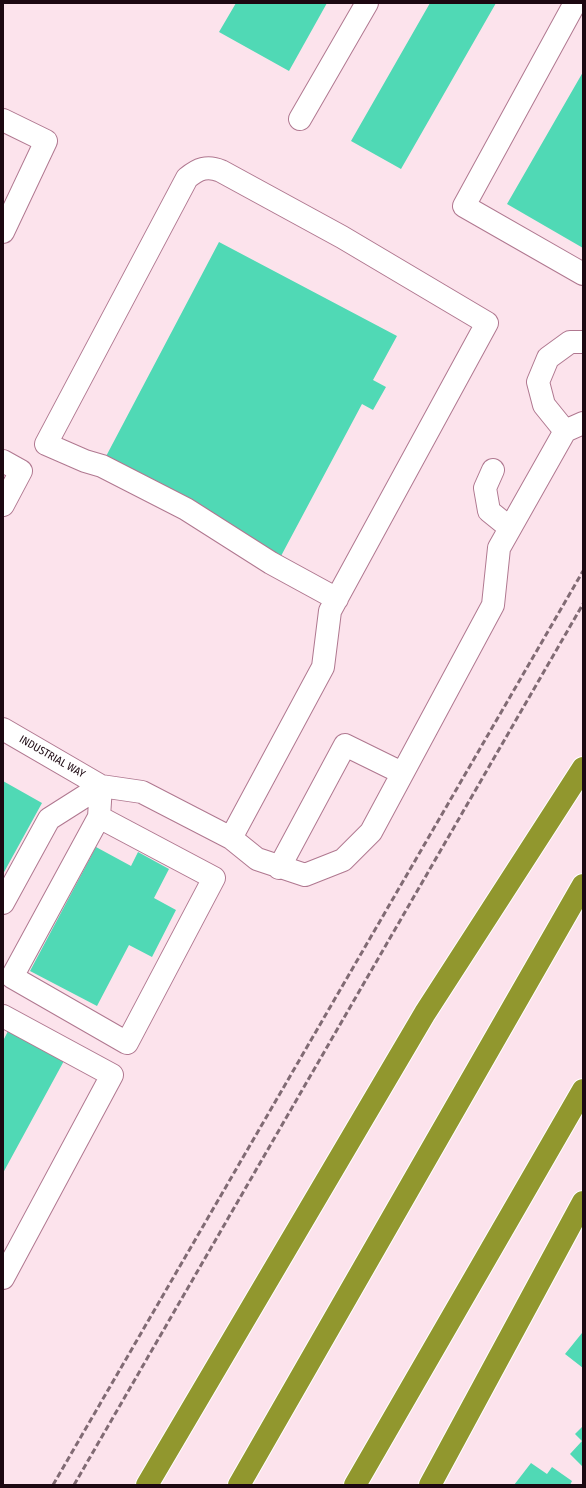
<!DOCTYPE html>
<html>
<head>
<meta charset="utf-8">
<style>
	body { margin:0 }
	#map { position:relative; width:586px; height:1488px; overflow:hidden; background:#fce3ec; font-family:"Fira Sans Condensed",sans-serif }
	canvas { display:block }
	.frame { position:absolute; inset:0; border:4px solid #1c0811; pointer-events:none }
</style>
</head>
<body>
<div id="map">
<canvas width="586" height="1488"></canvas>
<div class="frame"></div>
</div>
<script>
const g = document.querySelector('canvas').getContext('2d');
g.lineJoin = 'round';
function paint(path, color) { g.fillStyle = color; g.fill(path, 'evenodd'); }
function stroke(path, color, width, dash) { g.strokeStyle = color; g.lineWidth = width; g.lineCap = dash ? 'butt' : 'round'; g.setLineDash(dash || []); g.stroke(path); }
function drawText(font, color, halo, rows, align = 'center') {
  g.font = font + ' "Fira Sans Condensed",sans-serif'; g.lineWidth = 3.5; g.setLineDash([]); g.textBaseline = 'middle'; g.strokeStyle = halo; g.fillStyle = color; for (const [text, x, y, turn = 0] of rows) {
    g.save(); g.translate(x, y); g.rotate((+turn || 0) * Math.PI / 180); g.textAlign = isNaN(turn) ? turn : align; if (halo) g.strokeText(text, 0, 0); g.fillText(text, 0, 0); g.restore();
  }
}
paint(new Path2D(`
	M 236,3 L 327,3 L 289,71 L 219,32 Z
	M 430,3 L 496,3 L 401,169 L 351,141 Z
	M 583,72 L 583,248 L 507,204 Z
	M 219,242 L 397,336 L 373,380 L 386,387 L 373,410 L 362,404 L 281,556 L 103,462 Z
	M 3,781 L 42,803 L 3,874 Z
	M 96,847 L 131,866 L 138,852 L 169,869 L 154,898 L 176,910 L 152,957 L 129,945 L 97,1006 L 30,971 Z
	M 9,1029 L 65,1059 L 3,1173 L 3,1041 Z
	M 582,1333 L 583,1334 L 583,1368 L 565,1354 Z
	M 583,1426 L 583,1467 L 570,1454 L 582,1441 L 575,1434 Z
	M 531,1463 L 547,1474 L 552,1467 L 572,1481 L 570,1485 L 514,1485 Z`), '#50d9b5');
const minor = new Path2D(`
	M 575,3 L 464,206 L 583,274
	M 300,119 L 367,3
	M 3,120 L 46,141 L 3,232
	M 565,431 L 544,405 L 538,382 L 548,358 L 570,342 L 583,342
	M 3,461 L 21,471 L 3,505
	M 493,470 L 485,488 L 489,511 L 510,528
	M 3,729 L 101,786 L 142,792 L 231,838 L 323,667 L 330,611 L 487,323 L 342,237 L 221,171 C 207,165 198,169 187,178 L 46,444 L 85,461 L 102,466 L 186,509 L 271,563 L 337,599
	M 99,817 L 214,878 L 127,1043 L 12,977 L 99,817 L 101,786
	M 231,838 L 257,859 L 305,875 L 343,860 L 371,832 L 493,605 L 499,548 L 565,431 L 583,423
	M 279,868 L 345,745 L 402,773
	M 3,903 L 49,819 L 101,786
	M 3,1016 L 112,1075 L 3,1278`);
const highway = new Path2D(`
	M 147,1485 L 425,1013 L 583,768
	M 239,1485 L 583,885
	M 355,1485 L 583,1090
	M 430,1485 L 583,1202`);
stroke(minor, '#b07890', 24);
stroke(highway, '#fff', 24);
stroke(minor, '#fff', 22);
stroke(highway, '#91972e', 22);
stroke(new Path2D(`
	M 53,1485 L 583,571
	M 74,1485 L 583,604`), '#816b74', 3, [6, 3]);
drawText('11px', '#1c0811', '#fff', [
	["INDUSTRIAL WAY",52,757,30]
]);
</script>
</body>
</html>
